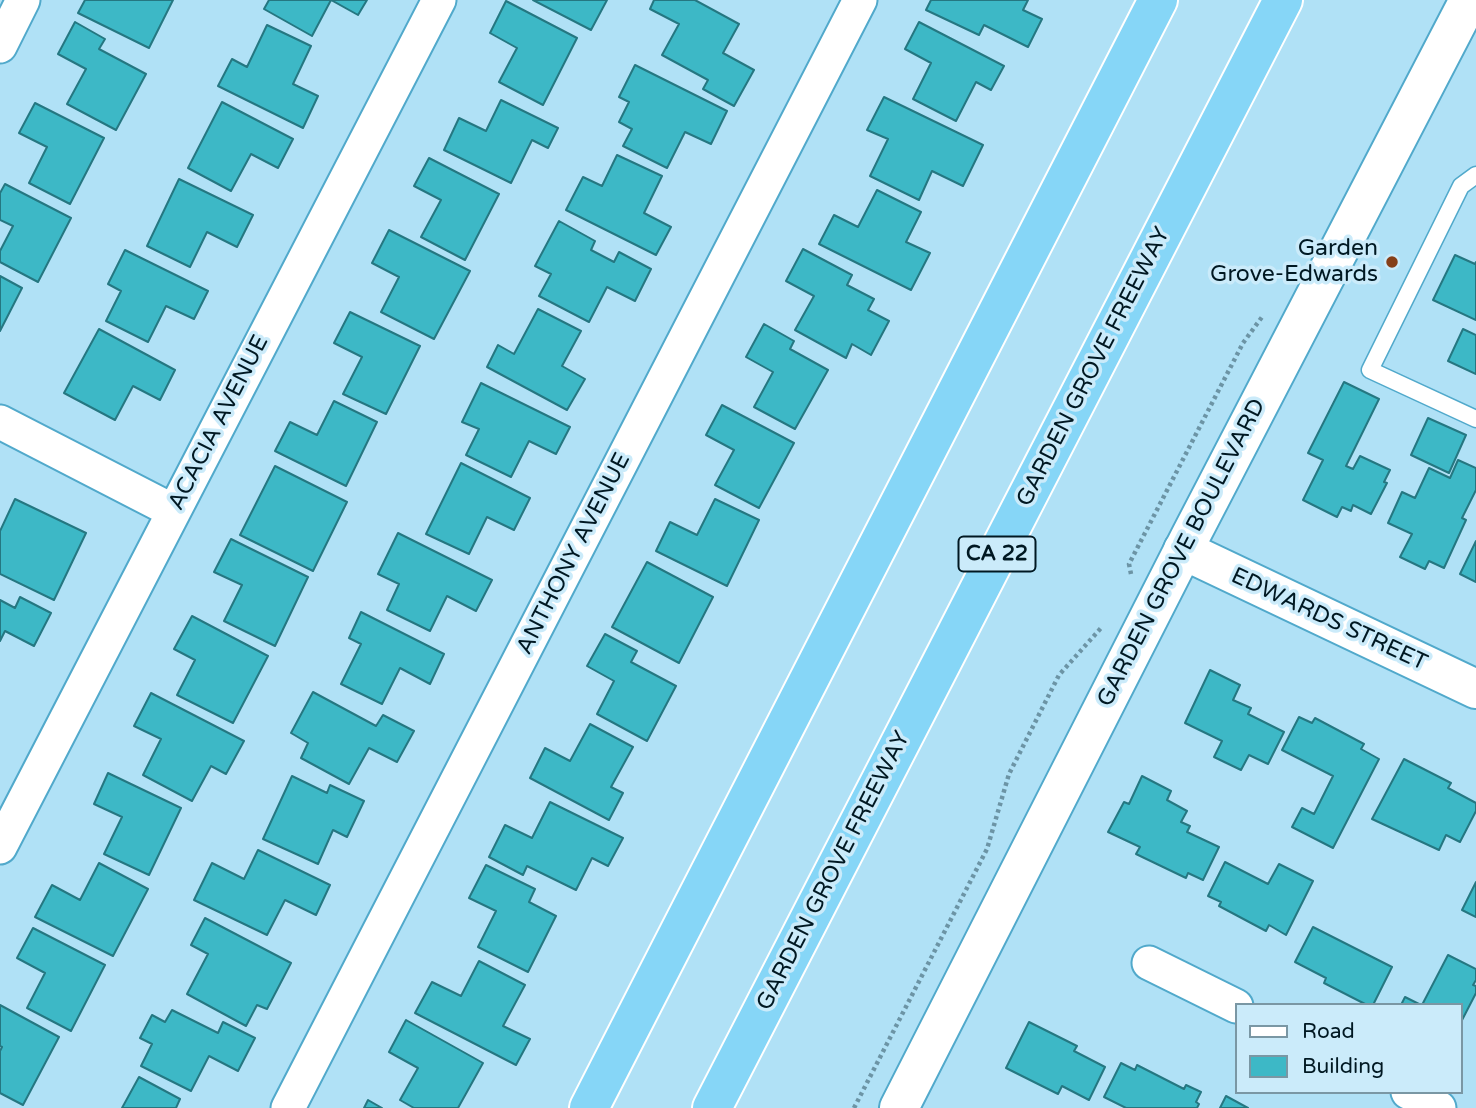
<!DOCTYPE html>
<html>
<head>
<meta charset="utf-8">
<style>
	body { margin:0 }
	#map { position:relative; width:1476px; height:1108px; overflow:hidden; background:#b0e1f6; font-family:"Varela Round",sans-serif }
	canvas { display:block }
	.legend { position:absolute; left:1235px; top:1003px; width:228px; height:91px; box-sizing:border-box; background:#cbebfa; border:2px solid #7a97a4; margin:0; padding:9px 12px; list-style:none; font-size:21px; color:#001822 }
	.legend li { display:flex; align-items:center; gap:14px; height:35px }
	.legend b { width:35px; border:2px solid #7a97a4 }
</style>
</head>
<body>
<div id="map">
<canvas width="1476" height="1108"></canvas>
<ul class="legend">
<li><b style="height:9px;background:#fff"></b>Road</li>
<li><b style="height:19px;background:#3db8c6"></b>Building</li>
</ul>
</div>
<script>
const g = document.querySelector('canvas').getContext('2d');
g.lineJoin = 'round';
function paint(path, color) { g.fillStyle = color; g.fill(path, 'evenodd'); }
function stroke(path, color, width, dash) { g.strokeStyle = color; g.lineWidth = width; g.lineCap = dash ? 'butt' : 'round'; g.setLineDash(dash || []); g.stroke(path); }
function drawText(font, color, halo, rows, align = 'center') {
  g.font = font + ' "Varela Round",sans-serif'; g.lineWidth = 7; g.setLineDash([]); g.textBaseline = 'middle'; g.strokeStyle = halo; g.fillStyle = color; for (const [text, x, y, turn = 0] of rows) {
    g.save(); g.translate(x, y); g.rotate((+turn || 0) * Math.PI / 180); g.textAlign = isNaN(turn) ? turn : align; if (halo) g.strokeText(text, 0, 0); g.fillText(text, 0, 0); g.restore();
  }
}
const building = new Path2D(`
	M 85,0 L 173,0 L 149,48 L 78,13 Z
	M 269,0 L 367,0 L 358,15 L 331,0 L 312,36 L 264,9 Z
	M 533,0 L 607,0 L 591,30 Z
	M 654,0 L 695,0 L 739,24 L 723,53 L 754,70 L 734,106 L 703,89 L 708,80 L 662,55 L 679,24 L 650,9 Z
	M 931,0 L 1028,0 L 1023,10 L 1042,19 L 1028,47 L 984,25 L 979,35 L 926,10 Z
	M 506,1 L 577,38 L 543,105 L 499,82 L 517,48 L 490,33 Z
	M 75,22 L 105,39 L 99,49 L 146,74 L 116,130 L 67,104 L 86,69 L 58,54 Z
	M 919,22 L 1004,66 L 991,90 L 976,82 L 956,121 L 913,99 L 931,63 L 905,49 Z
	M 267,25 L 311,46 L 293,84 L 318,96 L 303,128 L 218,86 L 232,59 L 247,67 Z
	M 635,65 L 727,111 L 711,144 L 685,132 L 667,168 L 623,146 L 632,129 L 619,122 L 629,102 L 619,97 Z
	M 884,97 L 983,145 L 963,186 L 932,171 L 919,200 L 870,176 L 888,139 L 867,130 Z
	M 501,100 L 558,128 L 548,148 L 532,140 L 511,183 L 444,150 L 459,118 L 486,131 Z
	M 222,102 L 293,139 L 278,168 L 251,154 L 231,191 L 188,168 Z
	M 35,103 L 104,138 L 70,204 L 29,183 L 47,147 L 19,133 Z
	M 617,155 L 662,176 L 644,213 L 671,227 L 656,255 L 566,210 L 583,177 L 602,186 Z
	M 429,158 L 499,194 L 465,260 L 421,237 L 441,200 L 414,186 Z
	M 179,179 L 253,215 L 237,247 L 207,232 L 190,267 L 147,246 Z
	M 5,184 L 71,218 L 38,282 L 0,262 L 0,251 L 13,226 L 0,220 L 0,193 Z
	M 877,190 L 921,212 L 906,242 L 930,253 L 911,290 L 819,244 L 834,215 L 858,227 Z
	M 559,221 L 595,241 L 591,250 L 614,262 L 619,252 L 651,269 L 635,301 L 607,287 L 589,322 L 539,296 L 551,274 L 535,266 Z
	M 389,230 L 470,271 L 434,339 L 381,312 L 399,277 L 372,263 Z
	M 803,249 L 852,275 L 847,285 L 874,299 L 868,310 L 889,321 L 871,355 L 852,344 L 846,358 L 795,330 L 814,296 L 786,281 Z
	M 125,250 L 208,291 L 194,319 L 166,306 L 148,342 L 106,321 L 121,291 L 108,284 Z
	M 1455,255 L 1475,264 L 1476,262 L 1476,320 L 1433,300 Z
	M 0,276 L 22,288 L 0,331 Z
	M 538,309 L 581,331 L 562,366 L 585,379 L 567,410 L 487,367 L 498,345 L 514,354 Z
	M 350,312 L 420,346 L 386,414 L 343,394 L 362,357 L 334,343 Z
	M 764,324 L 794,341 L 790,349 L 828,370 L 795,429 L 754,407 L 773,372 L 746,357 Z
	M 99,329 L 175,370 L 160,400 L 133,386 L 115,420 L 64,393 Z
	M 1463,329 L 1476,335 L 1476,374 L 1448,361 Z
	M 1344,382 L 1379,399 L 1346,466 L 1353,469 L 1360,456 L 1390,470 L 1384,482 L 1387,483 L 1371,514 L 1353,505 L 1351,511 L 1342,507 L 1337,517 L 1303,500 L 1323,460 L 1308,453 Z
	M 481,383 L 570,427 L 556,454 L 529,441 L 511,477 L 466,455 L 479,429 L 462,422 Z
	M 334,401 L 377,422 L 346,486 L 275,451 L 290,422 L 317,435 Z
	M 722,405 L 794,443 L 759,508 L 715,485 L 734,450 L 706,435 Z
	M 1428,418 L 1466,435 L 1449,473 L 1411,455 Z
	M 1458,460 L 1476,468 L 1476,490 L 1462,518 L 1466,520 L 1444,568 L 1429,561 L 1425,569 L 1400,557 L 1412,534 L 1388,523 L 1402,492 L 1415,498 L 1429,468 L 1450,478 Z
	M 461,463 L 530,498 L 514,530 L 487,517 L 469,554 L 426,534 Z
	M 275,466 L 347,502 L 313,571 L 240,535 Z
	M 15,499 L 86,533 L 54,600 L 0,574 L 0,531 Z
	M 715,499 L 759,520 L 727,586 L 656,551 L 670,522 L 697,535 Z
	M 398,533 L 492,580 L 476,611 L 447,596 L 430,631 L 387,610 L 399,584 L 378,574 Z
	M 231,539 L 308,577 L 275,646 L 224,621 L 242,585 L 214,572 Z
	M 1476,541 L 1476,582 L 1460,574 Z
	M 647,562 L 713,597 L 679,663 L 612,627 Z
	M 20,597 L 51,613 L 34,646 L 5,631 L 0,641 L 0,600 L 15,608 Z
	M 361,612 L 444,654 L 430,684 L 400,668 L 382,704 L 341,684 L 361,644 L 349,638 Z
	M 192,616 L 268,656 L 233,723 L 177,695 L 195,660 L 174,649 Z
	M 605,634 L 637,651 L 631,662 L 676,686 L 647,741 L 597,714 L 614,681 L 587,666 Z
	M 1210,670 L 1240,685 L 1233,700 L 1251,708 L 1248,714 L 1284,732 L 1268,764 L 1249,755 L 1241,770 L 1214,757 L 1222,741 L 1185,723 Z
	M 313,692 L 376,726 L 383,715 L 414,731 L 397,762 L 369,748 L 349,784 L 301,758 L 308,743 L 291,733 Z
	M 151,693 L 244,741 L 226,774 L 211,766 L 192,801 L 143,775 L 161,739 L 134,726 Z
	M 1299,717 L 1312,723 L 1315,718 L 1364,744 L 1361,749 L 1379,759 L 1333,848 L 1292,827 L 1302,808 L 1314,814 L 1333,776 L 1282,750 Z
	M 590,724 L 633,747 L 611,787 L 623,793 L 609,820 L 530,778 L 545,748 L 570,761 Z
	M 1404,759 L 1451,783 L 1448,788 L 1476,803 L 1476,811 L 1460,842 L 1446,835 L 1439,850 L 1372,819 Z
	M 108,773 L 181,808 L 149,875 L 104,854 L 122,817 L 94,804 Z
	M 292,776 L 327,793 L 330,785 L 364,801 L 347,837 L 333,830 L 318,864 L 263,839 Z
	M 1142,776 L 1171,791 L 1167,800 L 1187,811 L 1181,822 L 1190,826 L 1187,832 L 1219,847 L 1203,880 L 1188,873 L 1186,878 L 1136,854 L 1140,847 L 1108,832 L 1124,802 L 1129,804 Z
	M 550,802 L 623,838 L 608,866 L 592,858 L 576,890 L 527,866 L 523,875 L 489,857 L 505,825 L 532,838 Z
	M 258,850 L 330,885 L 316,915 L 285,900 L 267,935 L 194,900 L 212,863 L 244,879 Z
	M 1225,862 L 1268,884 L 1279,864 L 1313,881 L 1286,935 L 1269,925 L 1266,931 L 1219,906 L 1221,902 L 1208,896 Z
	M 99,863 L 148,889 L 113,956 L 35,917 L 52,885 L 80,900 Z
	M 486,865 L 535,889 L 529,902 L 556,916 L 528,972 L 478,947 L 496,911 L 469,898 Z
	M 1476,882 L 1476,917 L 1462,910 Z
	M 205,918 L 291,963 L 267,1009 L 257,1005 L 246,1026 L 187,994 L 208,954 L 191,945 Z
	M 1313,927 L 1392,967 L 1373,1005 L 1367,1005 L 1324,983 L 1326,978 L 1295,962 Z
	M 33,928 L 105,965 L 71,1031 L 27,1008 L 45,973 L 17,958 Z
	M 1448,955 L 1476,969 L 1476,980 L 1473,985 L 1476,986 L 1476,993 L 1460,1024 L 1460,1005 L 1422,1005 Z
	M 479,961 L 525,985 L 503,1026 L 530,1039 L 516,1065 L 415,1013 L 432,982 L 461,996 Z
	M 1405,997 L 1421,1005 L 1401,1005 Z
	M 0,1005 L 59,1037 L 23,1105 L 0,1093 L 0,1051 L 2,1047 L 0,1046 Z
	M 172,1010 L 218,1033 L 223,1022 L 255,1038 L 238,1071 L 209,1056 L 191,1091 L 141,1066 L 152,1044 L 140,1038 L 152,1015 L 165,1022 Z
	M 406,1020 L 483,1063 L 458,1108 L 414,1108 L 400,1100 L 418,1068 L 389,1052 Z
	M 1029,1022 L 1077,1046 L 1074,1051 L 1105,1067 L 1089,1100 L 1062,1086 L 1058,1094 L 1006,1068 Z
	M 1121,1063 L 1135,1070 L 1137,1065 L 1184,1089 L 1186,1085 L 1201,1092 L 1196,1102 L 1199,1104 L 1197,1108 L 1126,1108 L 1104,1097 Z
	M 139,1077 L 180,1099 L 176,1108 L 122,1108 Z
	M 1226,1096 L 1248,1108 L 1220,1108 Z
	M 368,1100 L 382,1108 L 364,1108 Z`);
paint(building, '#3db8c6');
stroke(building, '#257781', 2);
const service = new Path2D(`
	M 1476,175 L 1461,186 L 1370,370 L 1476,419`);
const minor = new Path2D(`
	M 0,46 L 23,0
	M 0,422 L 173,511
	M 0,847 L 439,0
	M 1149,963 L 1236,1006
	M 1408,1092 L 1439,1108
	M 288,1108 L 860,0`);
const tertiary = new Path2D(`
	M 1183,550 L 1476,689`);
const secondary = new Path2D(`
	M 899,1108 L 1190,537 L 1469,0`);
const motorway = new Path2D(`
	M 589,1108 L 1158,0
	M 712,1108 L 1283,0`);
stroke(service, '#51a9cb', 19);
stroke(minor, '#51a9cb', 37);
stroke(tertiary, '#51a9cb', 42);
stroke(secondary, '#51a9cb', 42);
stroke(motorway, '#fff', 42);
stroke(new Path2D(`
	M 1131,574 L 1129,564 L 1145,533 L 1243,343 L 1262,317
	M 854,1108 L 987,849 L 1009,774 L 1059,675 L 1101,628`), '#6c94a5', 4.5, [3.5, 3.5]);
stroke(service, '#fff', 16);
stroke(minor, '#fff', 33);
stroke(tertiary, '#fff', 38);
stroke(secondary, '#fff', 38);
stroke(motorway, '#86d6f7', 38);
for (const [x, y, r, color] of [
	[1392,262,7,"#853f18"]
]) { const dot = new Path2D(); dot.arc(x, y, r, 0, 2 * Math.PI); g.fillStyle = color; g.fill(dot); stroke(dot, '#cbebfa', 2.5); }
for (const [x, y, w] of [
	[997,554,77]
]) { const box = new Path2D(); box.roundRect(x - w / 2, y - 17.5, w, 35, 5); g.fillStyle = '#cbebfa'; g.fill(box); stroke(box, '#001822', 2); }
drawText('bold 21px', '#001822', null, [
	["CA 22",997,554]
]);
drawText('23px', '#001822', '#cbebfa', [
	["Garden",1378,249],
	["Grove-Edwards",1378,275]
], 'right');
drawText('23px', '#001822', '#cbebfa', [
	["GARDEN GROVE FREEWAY",1094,367,-63],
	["ACACIA AVENUE",219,423,-63],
	["GARDEN GROVE BOULEVARD",1182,553,-63],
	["ANTHONY AVENUE",574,554,-63],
	["EDWARDS STREET",1329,620,25],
	["GARDEN GROVE FREEWAY",834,871,-63]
]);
</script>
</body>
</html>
